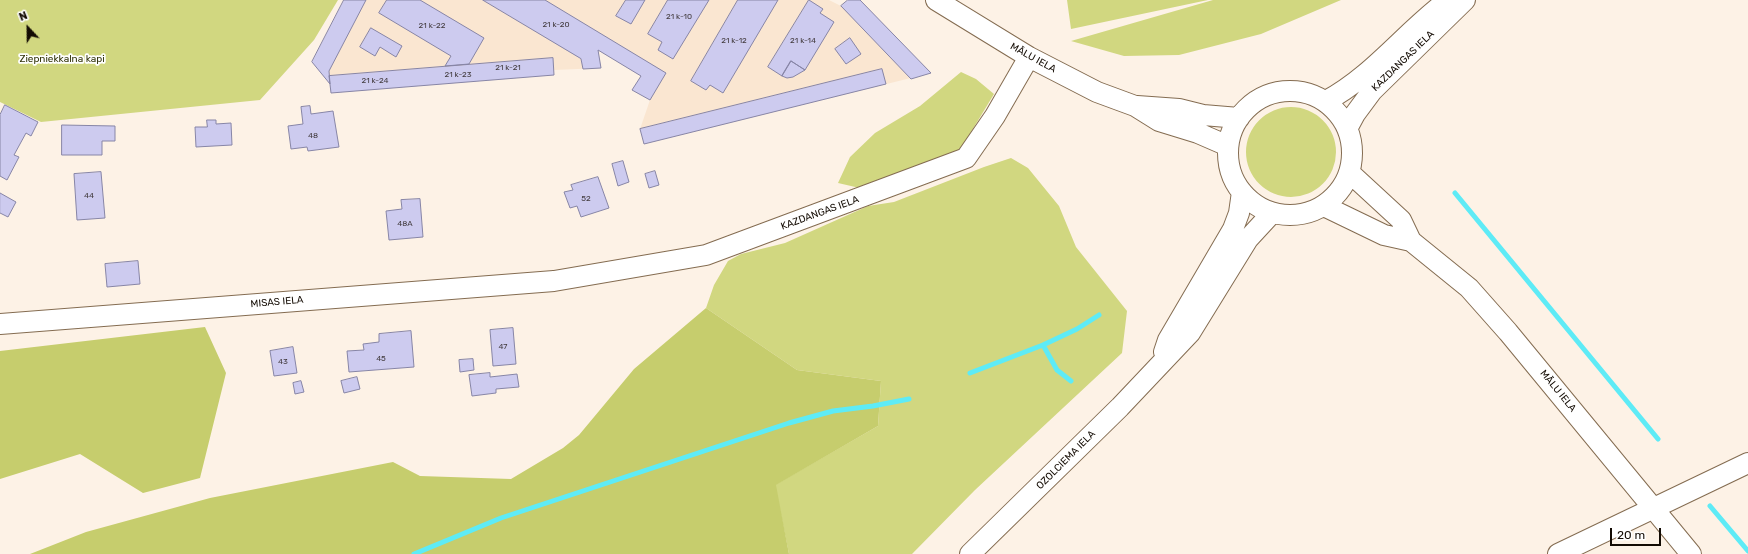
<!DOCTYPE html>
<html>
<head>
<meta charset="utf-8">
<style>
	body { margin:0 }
	#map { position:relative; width:1748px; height:554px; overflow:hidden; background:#fdf2e6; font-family:Rubik,sans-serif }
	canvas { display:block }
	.north { position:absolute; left:8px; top:8px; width:40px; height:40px; -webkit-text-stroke:3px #fff; paint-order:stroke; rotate:338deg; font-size:11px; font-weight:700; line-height:16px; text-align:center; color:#130b03 }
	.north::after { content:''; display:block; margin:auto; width:14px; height:18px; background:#130b03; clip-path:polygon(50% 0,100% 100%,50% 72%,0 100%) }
	.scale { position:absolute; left:1610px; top:528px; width:51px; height:18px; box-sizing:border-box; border:2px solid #130b03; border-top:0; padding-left:5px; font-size:12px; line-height:14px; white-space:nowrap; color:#130b03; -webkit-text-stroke:3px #fff; paint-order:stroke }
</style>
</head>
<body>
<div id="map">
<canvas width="1748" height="554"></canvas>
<div class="north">N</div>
<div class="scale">20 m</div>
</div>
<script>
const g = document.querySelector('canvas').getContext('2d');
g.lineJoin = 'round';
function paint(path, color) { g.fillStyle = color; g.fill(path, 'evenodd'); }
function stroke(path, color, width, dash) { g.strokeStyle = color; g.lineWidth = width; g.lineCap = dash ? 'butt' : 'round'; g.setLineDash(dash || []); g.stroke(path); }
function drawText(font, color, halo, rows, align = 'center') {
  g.font = font + ' Rubik,sans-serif'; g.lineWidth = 3.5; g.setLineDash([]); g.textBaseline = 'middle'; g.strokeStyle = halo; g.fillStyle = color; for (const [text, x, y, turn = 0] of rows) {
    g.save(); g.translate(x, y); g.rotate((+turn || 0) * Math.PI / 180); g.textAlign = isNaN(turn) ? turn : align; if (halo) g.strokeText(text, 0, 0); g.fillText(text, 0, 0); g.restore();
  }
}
paint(new Path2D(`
	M 344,0 L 829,0 L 841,6 L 848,0 L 860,0 L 931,73 L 644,144 L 640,129 L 650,100 L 632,90 L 641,76 L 598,50 L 601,68 L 554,70 L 554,75 L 331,93 L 330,84 L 312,62 Z`), '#fae6d1');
paint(new Path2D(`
	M 0,0 L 338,0 L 314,40 L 260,100 L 41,122 L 0,102 Z
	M 1067,0 L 1208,0 L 1071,29 Z
	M 1213,0 L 1341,0 L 1261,34 L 1179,55 L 1124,56 L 1071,41 Z
	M 961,72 L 976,79 L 994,94 L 959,152 L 864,189 L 838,183 L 850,157 L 875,133 L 920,106 Z
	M1246 152a45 45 0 1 1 90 0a45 45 0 1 1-90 0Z
	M 1011,158 L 1028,168 L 1059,206 L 1076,247 L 1127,311 L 1122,353 L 975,490 L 912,554 L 789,554 L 775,485 L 878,426 L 881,381 L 797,370 L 706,308 L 714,285 L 728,261 L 741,254 L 785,243 L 868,206 L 894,202 L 984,167 Z`), '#d1d780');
paint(new Path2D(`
	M 706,308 L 797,370 L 881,381 L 878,426 L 776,485 L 789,554 L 30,554 L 86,532 L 210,498 L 393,462 L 420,476 L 511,479 L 563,448 L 579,435 L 634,369 Z
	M 205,327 L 226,373 L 200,478 L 143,493 L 80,454 L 0,479 L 0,351 Z`), '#c6cd6d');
stroke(new Path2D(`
	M 1455,193 L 1658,439
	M 1043,345 L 1077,329 L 1099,315
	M 970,373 L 1043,345 L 1057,370 L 1071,381
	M 1710,506 L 1748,551
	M 414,554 L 501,518 L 789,423 L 833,411 L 873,406 L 909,399`), '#5eebf6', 5);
const building = new Path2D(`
	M 344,0 L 366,0 L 329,71 L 330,84 L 312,62 Z
	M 387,0 L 420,0 L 484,38 L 469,64 L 445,66 L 451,56 L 379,13 Z
	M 483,0 L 545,0 L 666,73 L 650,100 L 632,90 L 641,76 L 598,50 L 601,68 L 583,69 L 581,59 Z
	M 626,0 L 645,0 L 631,24 L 616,16 Z
	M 668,0 L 709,0 L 673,59 L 658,50 L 662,42 L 648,34 Z
	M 738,0 L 778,0 L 723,93 L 710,85 L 706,90 L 691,81 Z
	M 809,0 L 823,9 L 820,13 L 834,22 L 805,70 L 791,61 L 782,76 L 768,67 Z
	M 848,0 L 860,0 L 931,73 L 911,79 L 841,6 Z
	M 371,28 L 402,46 L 396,57 L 380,47 L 375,56 L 360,47 Z
	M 850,38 L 861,54 L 846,64 L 835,49 Z
	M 553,58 L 554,75 L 331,93 L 329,76 Z
	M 791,61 L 805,70 L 793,77 L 787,78 L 782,76 Z
	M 882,69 L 886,84 L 644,144 L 640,129 Z
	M 5,105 L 38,122 L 31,136 L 26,133 L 14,155 L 19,157 L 7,180 L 0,176 L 0,115 Z
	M 310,106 L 311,114 L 333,111 L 339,147 L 308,151 L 307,147 L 291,149 L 288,126 L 303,124 L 301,107 Z
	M 207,120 L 216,120 L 216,124 L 231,123 L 232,145 L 196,147 L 195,127 L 207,127 Z
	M 62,125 L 115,126 L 115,141 L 102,141 L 102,155 L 62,155 Z
	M 623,161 L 629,182 L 618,186 L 612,164 Z
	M 655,171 L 659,185 L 649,188 L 645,174 Z
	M 101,172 L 105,218 L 77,220 L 74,174 Z
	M 598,177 L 609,208 L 581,217 L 577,206 L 570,208 L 564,192 L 573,190 L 571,185 Z
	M 0,193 L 16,202 L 8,217 L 0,213 Z
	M 420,199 L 423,237 L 389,240 L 386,211 L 402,209 L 401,200 Z
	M 138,261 L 140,284 L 107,287 L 105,264 Z
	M 513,328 L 516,364 L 493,366 L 490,330 Z
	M 411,331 L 414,367 L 349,372 L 347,351 L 364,350 L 363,344 L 379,342 L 379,334 Z
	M 293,347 L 297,373 L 274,376 L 270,351 Z
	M 473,359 L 474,370 L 460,372 L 459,360 Z
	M 490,373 L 490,377 L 517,374 L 519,387 L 496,389 L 496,393 L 472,396 L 469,375 Z
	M 357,377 L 360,389 L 344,393 L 341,381 Z
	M 301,381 L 304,392 L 295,394 L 293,383 Z`);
paint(building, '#cdcbef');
stroke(building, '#8785a6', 1);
const street = new Path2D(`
	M 936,0 L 1029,57 L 1097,92 L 1135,106 L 1159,121 L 1198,133 L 1228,146
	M1228 153a62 62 0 1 1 124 0a62 62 0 1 1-124 0Z
	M 1326,101 C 1373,76 1406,31 1448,0
	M 1137,106 L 1179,109 L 1203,115 L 1239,118
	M 1348,127 L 1355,114 L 1372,91 L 1465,0
	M 1350,173 L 1401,220 L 1411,241 L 1469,288 L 1508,332 L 1691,554
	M 1324,206 L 1384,235 L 1411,241
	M 0,324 L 554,281 L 706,255 L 966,158 L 995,116 L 1029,57
	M 1164,352 L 1168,340 L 1233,229 L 1239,213 L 1242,192
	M 970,554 L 1120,407 L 1190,333 L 1248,239 L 1272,213
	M 1558,554 L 1748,463`);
stroke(street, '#846c51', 22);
stroke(street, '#fff', 20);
drawText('8px', '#423b3e', null, [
	["21 k-10",679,17],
	["21 k-20",556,25],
	["21 k-22",432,26],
	["21 k-12",734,41],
	["21 k-14",803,41],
	["21 k-21",508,68],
	["21 k-23",458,75],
	["21 k-24",375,81],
	["48",313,136],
	["44",89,196],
	["52",586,199],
	["48A",405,224],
	["47",503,347],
	["45",381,359],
	["43",283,362]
]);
drawText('10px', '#130b03', '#fff', [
	["MĀLU IELA",1033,58,29],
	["KAZDANGAS IELA",1403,61,-44],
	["KAZDANGAS IELA",820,213,-20],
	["MISAS IELA",277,302,-5],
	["MĀLU IELA",1558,391,51],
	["OZOLCIEMA IELA",1066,460,-45]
]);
drawText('10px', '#313309', '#fff', [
	["Ziepniekkalna kapi",62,59]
]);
</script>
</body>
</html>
